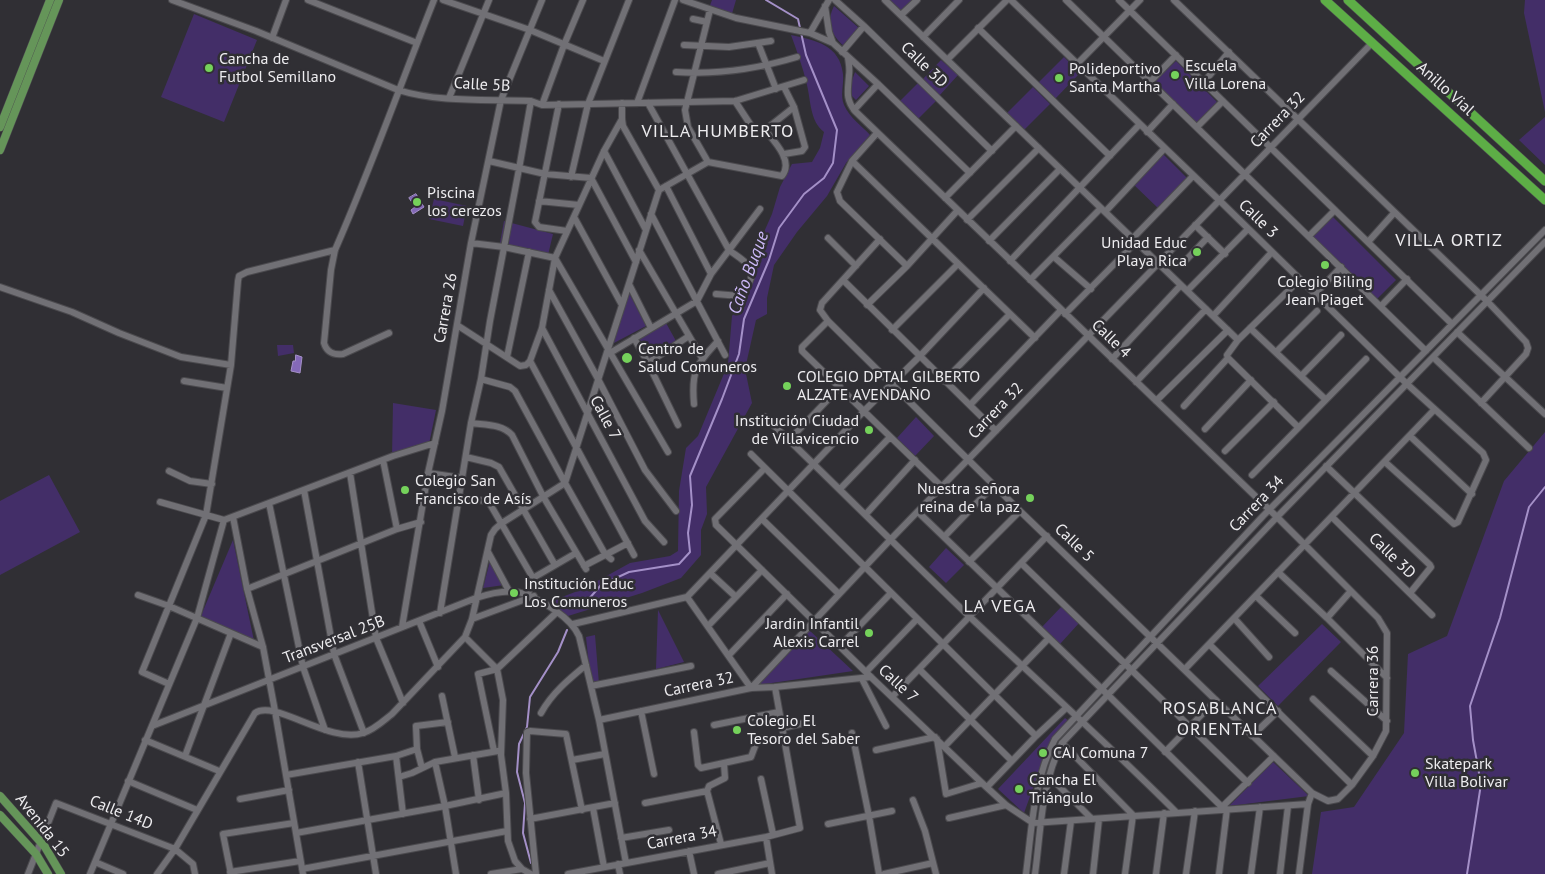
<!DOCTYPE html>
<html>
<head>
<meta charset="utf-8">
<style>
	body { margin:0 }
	canvas { display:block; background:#302f34 }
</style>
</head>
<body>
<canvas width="1545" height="874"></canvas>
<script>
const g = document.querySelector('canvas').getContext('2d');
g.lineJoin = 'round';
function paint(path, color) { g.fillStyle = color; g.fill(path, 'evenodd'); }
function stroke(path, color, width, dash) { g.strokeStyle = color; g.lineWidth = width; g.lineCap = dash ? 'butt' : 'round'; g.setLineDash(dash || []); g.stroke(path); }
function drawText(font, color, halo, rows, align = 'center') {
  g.font = font + ' "PT Sans",sans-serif'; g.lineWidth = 5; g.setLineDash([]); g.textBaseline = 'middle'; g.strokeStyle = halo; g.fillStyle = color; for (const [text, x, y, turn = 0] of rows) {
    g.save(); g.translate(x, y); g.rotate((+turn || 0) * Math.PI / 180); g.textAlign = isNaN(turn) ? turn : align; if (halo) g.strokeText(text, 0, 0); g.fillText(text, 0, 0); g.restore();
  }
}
paint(new Path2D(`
	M 712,0 L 736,0 L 731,17 L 709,8 Z
	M 890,0 L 912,0 L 902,11 Z
	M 1525,0 L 1545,0 L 1545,112 L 1524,13 Z
	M 834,6 L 860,29 L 844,46 C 831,35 826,22 834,6 Z
	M 194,14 L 257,40 L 224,122 L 161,97 Z
	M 791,35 C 815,40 840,45 843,74 C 844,85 840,95 844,105 C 849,117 862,126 870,135 L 846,163 L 827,196 L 797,232 L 774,265 L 767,298 L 767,314 L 756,320 L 745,369 L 752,403 L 706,487 L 707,514 L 701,530 L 701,555 L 681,578 L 642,593 L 568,616 L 549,602 L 583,589 L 630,563 L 670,556 L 678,551 L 679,491 L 686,448 L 698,436 L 728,364 L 732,316 L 747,293 L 755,276 L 753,252 L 764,232 L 772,214 L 780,187 L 792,164 L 812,162 L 820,148 L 824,132 C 810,121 811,102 807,85 C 803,68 797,51 791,35 Z
	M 1064,57 L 1080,73 L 1055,99 L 1038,83 Z
	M 941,60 L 958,75 L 939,96 L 923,79 Z
	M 1176,61 L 1217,102 L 1195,125 L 1152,84 Z
	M 855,72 L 869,86 L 856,100 L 850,94 L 851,83 Z
	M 920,81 L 938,99 L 918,119 L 900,101 Z
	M 1033,87 L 1050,104 L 1023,131 L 1006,114 Z
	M 1545,117 L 1545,165 L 1519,140 Z
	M 1162,153 L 1188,179 L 1160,210 L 1132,183 Z
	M 434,199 L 467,206 L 463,226 L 429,219 Z
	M 1332,216 L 1396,280 L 1377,299 L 1312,236 Z
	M 504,221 L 553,234 L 548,255 L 499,248 Z
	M 629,293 L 646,326 L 612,344 Z
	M 666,323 L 676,341 L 650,357 L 639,338 Z
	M 277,345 L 293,345 L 294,353 L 278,356 Z
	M 393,403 L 436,410 L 429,444 L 392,458 Z
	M 916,417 L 934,436 L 915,456 L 897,438 Z
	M 1545,432 L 1545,874 L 1312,874 L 1321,812 L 1354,807 L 1404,733 L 1408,654 L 1447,636 L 1504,481 Z
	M 49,475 L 80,532 L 0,575 L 0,501 Z
	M 233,540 L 254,641 L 200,618 Z
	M 946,548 L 964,565 L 946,583 L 929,567 Z
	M 490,561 L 504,585 L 483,588 Z
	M 1062,606 L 1080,622 L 1060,644 L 1042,627 Z
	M 658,610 L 684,662 L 656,669 Z
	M 1322,624 L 1341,642 L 1278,706 L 1258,686 Z
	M 809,630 L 853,671 L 758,685 Z
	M 595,635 L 599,684 L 591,685 L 586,637 Z
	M 1065,718 L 1069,721 L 1049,744 L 1024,813 L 998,789 Z
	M 1273,762 L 1309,796 L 1229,806 Z`), '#432e68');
const water = new Path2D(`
	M 416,194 L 424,207 L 413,214 L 411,210 L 415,207 L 409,198 Z
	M 296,355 L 302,357 L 300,373 L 291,371 L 293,361 L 295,361 Z`);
paint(water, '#8469b8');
stroke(water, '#a490c8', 1);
stroke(new Path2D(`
	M 581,608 L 601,585 L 629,572 L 679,564 L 690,552 L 688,533 L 692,505 L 690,476 L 722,399 L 739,354 L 744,319 L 769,260 L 779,228 L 804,194 L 824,178 L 833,163 L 837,130 L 806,55 L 798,19 L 766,0
	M 531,863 L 523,833 L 525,803 L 517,772 L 519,744 L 527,727 L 530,697 L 558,652 L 567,630
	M 1467,874 L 1481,784 L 1473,740 L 1470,706 L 1500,618 L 1529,507 L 1545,487`), '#a490c8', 2);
const minor = new Path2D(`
	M 172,0 L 256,31 L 398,90 C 440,103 488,99 531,101 L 542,105 L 735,101 L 804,80
	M 308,0 L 417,43
	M 443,0 L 530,30 L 604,61
	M 683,0 L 736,18 L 810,33 L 833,43 L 878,84 L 970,173
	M 835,0 L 864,26 L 992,151
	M 885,0 L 1238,340
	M 1011,0 L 1219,200 L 1407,384 L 1483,453 L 1486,460 L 1458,522 L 1454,524 L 1385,462
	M 1066,0 L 1426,351
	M 1119,0 L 1452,324
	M 1174,0 L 1487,301 L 1526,342 L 1528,348 L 1526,354 L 1481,403
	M 825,6 L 829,32 L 833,43
	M 901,15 L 917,0
	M 693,19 L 707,22
	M 978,28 L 1110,156
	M 810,33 L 829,0
	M 923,37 L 959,0
	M 272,38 L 286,0
	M 758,43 L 776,89
	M 684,45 L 729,47 L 771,41
	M 842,52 L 864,26
	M 848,58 C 849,64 850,69 849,75 C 848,90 845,99 855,111 L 1277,517 L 1378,618 L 1387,633 L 1386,731 L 1373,756 L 1352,785 L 1338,799 L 1328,801 L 1312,793 L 1308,804 L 1033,823
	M 948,59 L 1007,0
	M 1077,64 L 1140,0
	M 676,72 C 718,75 757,69 797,57
	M 1150,82 L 1176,55
	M 1204,82 L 1229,52
	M 449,98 L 489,0
	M 735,101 L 752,127 L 757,129 L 765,130
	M 622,103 L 622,119 L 623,126 L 659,190
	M 637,103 L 675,0
	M 648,103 L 729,250 C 740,259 758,266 749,283 C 747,288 745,292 740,296 L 716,294
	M 559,104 L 535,222 L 539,227 L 567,231
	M 542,105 L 564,45 L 583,0
	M 854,110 L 878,84
	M 1197,127 L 1223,101
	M 765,130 L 794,107
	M 1147,132 L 1173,104
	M 877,133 L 852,161 L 837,192 L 840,201 L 907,266
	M 604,151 L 646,230
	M 784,154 L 802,151 L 805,147 L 794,107 L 784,87
	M 489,161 L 545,174 L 591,178 L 636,262
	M 852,161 L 1035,338
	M 708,162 L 688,127 L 685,110 L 710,10
	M 571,177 L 588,104 L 629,0
	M 666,186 L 711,274
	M 659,190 L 708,162 L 782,176 C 794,161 774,141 765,130
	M 945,198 L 1016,126
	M 539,201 L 579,205
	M 1105,212 L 1164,149
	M 651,214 L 725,355
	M 574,217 L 622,305
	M 967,220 L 1039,148
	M 1195,225 L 1225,254
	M 1309,236 L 1335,210
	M 828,238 L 856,266
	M 1133,238 L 1193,176
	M 880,239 L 822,303 L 820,310 L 828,321 L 1020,511 L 1312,793
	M 989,241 L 1060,169
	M 1368,242 L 1394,213
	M 471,243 L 504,247 L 555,258 L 668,452
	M 639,250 L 702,358
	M 1054,257 L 1091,289
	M 1187,259 L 1208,237
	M 1010,261 L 1139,125
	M 843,280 L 996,431
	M 1030,280 L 1101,208
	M 629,284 L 651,328
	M 0,287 L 72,312 L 119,333 L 181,357 L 231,365
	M 1292,287 L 1238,340 L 1227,355 L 1228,358 L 1298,427
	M 549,290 L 598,379 L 645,470 L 676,511
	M 1187,291 L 1248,229
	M 1315,294 L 1341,267
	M 867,305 L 907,266 L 958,210
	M 1381,306 L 1407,279
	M 1065,314 L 1136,242
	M 1213,316 L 1272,252
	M 828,321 L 802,347 L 802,351 L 942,487
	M 457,325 L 520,366 L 526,365 L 530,361 L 542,328 L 555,258 L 604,151 L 622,119
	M 542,328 L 645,521 L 664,542
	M 1250,328 L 1325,399
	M 892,330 L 958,264
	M 1457,332 L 1545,414
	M 389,333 L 343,354 C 334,355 327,353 324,343 L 331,270 L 335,250 C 371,168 401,83 434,0
	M 634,338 L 648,363 L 678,425
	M 1276,352 L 1317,311
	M 610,353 L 697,301 L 711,274 L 760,209
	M 507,357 L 529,252
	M 1433,357 L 1529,448
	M 1112,359 L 1181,285
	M 530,361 L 634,555
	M 648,363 L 689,336
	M 1301,376 L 1341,335
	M 481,379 L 510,387 L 515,391 L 565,483 L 605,554 L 611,559
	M 184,381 L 227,388
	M 944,381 L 1010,314
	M 1136,382 L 1206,309
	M 1156,401 L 1228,330
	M 694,404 C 691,371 696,365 718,341
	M 970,405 L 1061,310
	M 1184,406 L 1228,358
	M 765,417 C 834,483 901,551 970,617 C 1039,682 1109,745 1176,812
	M 471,423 C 486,425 502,424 512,435 L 544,498 L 586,569
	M 1205,429 L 1251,380
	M 1410,436 L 1472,494
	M 789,440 L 840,387
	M 1225,451 L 1274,402
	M 751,454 L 1036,736
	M 466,457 L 491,463 L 499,467 L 555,565
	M 383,460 L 397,529
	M 1326,466 L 1430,565 L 1431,567 L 1410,593
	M 765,468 L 715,519 L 716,525 L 873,679 L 982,783 L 1006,805 L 1033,823
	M 169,471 L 190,481 L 212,484
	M 350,473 L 376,638 L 403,703
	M 428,473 L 462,478
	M 1252,475 L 1366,359
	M 840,489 L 890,437
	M 304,490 L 334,654 L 364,733
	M 460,498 L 487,501 L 490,504 L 533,578 L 528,594
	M 160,502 L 224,520 L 393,456 L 435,443
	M 269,503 L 303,667 L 325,730
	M 918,512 L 1107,694 L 1222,807
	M 866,514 L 915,460
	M 233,517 L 247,589 L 263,647 L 275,711 L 303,874
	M 1332,517 L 1432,615
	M 762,519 L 839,594
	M 944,537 L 994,485
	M 488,552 L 509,591
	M 969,562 L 1020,511
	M 1021,563 L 1248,783
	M 584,566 L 628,543
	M 1278,572 L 1327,618 L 1387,678
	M 710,573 L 735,596
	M 533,578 L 576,553
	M 247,589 L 397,529 L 421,522
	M 138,595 L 169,606 L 263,647
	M 1256,596 L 1295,633
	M 687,597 L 751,688
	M 440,613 L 471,423 L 481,379 L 490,321 L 519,169 L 531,101
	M 1234,618 L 1269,657
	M 1327,618 L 1350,592
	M 472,619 L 534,596
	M 419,621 L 438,667
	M 573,624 L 687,597 L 864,411 L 919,357 L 984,288
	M 708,626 L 762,570
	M 402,627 L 428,473 L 442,411 L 471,243 L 501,100 L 542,0
	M 465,637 L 497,669 L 503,700 L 501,755 L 506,793 L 508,841 L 515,861 L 522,869 L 531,874
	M 1209,644 L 1352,785
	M 840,646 L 890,594
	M 729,655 L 787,594
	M 919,669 L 1012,761
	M 1185,669 L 1434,410
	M 1331,671 L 1387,721
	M 866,672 L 917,619
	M 862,679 L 886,726
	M 169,684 L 142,672 L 206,515 L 231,365 L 238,281 L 239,276 L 247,272 L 335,250
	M 591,686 L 691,666
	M 751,688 L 891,539 L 1372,43
	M 442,696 L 455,757
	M 892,697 L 1047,536
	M 1313,699 L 1373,756
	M 641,711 L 654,774
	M 541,713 C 552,693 569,679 586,665
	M 599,720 L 751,688 L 775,687 L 871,677
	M 714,725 L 779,712
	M 152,726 L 476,598 C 512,586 525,590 556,611 C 566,618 574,625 579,636 L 599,720 L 626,863
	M 782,728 L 809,722
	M 694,732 L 698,765 L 701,768 L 751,757 L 757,741 L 764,738
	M 852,733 L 869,816 L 879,874
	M 1252,736 L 1278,711
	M 937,739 L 946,794 L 982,783
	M 145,740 L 219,771
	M 1062,743 L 1133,815 L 1125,874
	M 945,746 L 1049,638
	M 876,750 L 935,737
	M 494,751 L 478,674 L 497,669 L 557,612
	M 1165,752 L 1216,700
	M 473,755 L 479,800
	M 185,756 L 231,633
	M 396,756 L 403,814
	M 572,760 L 605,754
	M 358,762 L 376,874
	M 435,762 L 445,806 L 456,874
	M 422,768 L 417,749 L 416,726 L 448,722
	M 286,775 L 396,756 L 417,749
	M 1049,776 L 1092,819
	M 399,777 L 412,773 L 435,762 L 498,751
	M 761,779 L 773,834
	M 128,781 L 197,810
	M 987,787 L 1036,736 L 1066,708
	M 707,791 L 721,844
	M 707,791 L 709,786 L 725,778 L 724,764
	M 240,799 L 289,790
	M 913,800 L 925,831 L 936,874
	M 645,803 L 707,791
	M 593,808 L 604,867
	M 1222,809 L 1222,807 L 1274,756
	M 949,818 L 1006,805
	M 530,819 L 615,803
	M 828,824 L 892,811
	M 296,833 L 445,806 L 506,793
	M 766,837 L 772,874
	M 621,838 L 669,830
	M 689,851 L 694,874
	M 95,862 L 123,874
	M 618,864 L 620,874
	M 302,869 L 507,831
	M 230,872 L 300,861
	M 28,874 L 56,803 L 175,849 L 193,864 L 195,874
	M 90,874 L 197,618 L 224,520
	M 157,874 L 175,849 L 255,713 C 275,699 329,744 363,733 C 374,730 383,721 392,714 L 465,637 L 472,619 L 491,535 L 495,529 L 502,523 L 565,483 L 659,190
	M 231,874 L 223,834 L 294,823
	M 491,874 L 522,869
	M 536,874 L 526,773 L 527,732 L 530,731 L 566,734 L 582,810
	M 568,874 L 766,837 L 800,828 L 775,687
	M 718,874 L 770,863
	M 884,874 L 933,863
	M 1026,874 C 1032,827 1033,782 1055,739 L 1263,516 L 1545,230
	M 1035,874 C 1041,830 1041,783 1062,743 L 1277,517 L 1545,242
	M 1064,874 L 1071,821
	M 1093,874 L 1099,819
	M 1156,874 L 1164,813
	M 1186,874 L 1195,811
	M 1219,874 L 1227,809
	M 1251,874 L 1260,807
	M 1280,874 L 1288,806
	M 1299,874 L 1308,804`);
const major = new Path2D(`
	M 0,127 L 50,0
	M 0,150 L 59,0
	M 0,796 L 45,847 L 61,874
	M 0,815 L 36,854 L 48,874`);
const highway = new Path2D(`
	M 1325,0 L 1545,200
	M 1348,0 L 1545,181`);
stroke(minor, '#4b4a4e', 8);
stroke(major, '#4b4a4e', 9);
stroke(highway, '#4b4a4e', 10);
stroke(minor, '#717075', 6);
stroke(major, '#659559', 8);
stroke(highway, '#5dae46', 9);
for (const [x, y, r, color] of [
	[209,68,5,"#75d25b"],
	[1175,75,5,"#75d25b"],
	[1059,78,5,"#75d25b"],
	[417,202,5,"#75d25b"],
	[1197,252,5,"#75d25b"],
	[1325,265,5,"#75d25b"],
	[627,358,6,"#75d25b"],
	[787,386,5,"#75d25b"],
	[869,430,5,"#75d25b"],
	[405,490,5,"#75d25b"],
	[1030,498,5,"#75d25b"],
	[514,593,5,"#75d25b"],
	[869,633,5,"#75d25b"],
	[737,730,5,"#75d25b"],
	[1043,753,5,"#75d25b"],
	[1415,773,5,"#75d25b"],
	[1019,789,5,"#75d25b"]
]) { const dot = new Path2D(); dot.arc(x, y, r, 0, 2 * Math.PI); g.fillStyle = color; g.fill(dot); stroke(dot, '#302f34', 2); }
drawText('16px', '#edecef', '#302f34', [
	["Cancha de",219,59],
	["Futbol Semillano",219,77],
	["Escuela",1185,66],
	["Villa Lorena",1185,84],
	["Polideportivo",1069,69],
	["Santa Martha",1069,87],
	["Piscina",427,193],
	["los cerezos",427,211],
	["Unidad Educ",1187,243,"right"],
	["Playa Rica",1187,261,"right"],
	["Colegio Biling",1325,282,"center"],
	["Jean Piaget",1325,300,"center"],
	["Centro de",638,349],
	["Salud Comuneros",638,367],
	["COLEGIO DPTAL GILBERTO",797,377],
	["ALZATE AVENDAÑO",797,395],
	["Institución Ciudad",859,421,"right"],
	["de Villavicencio",859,439,"right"],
	["Colegio San",415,481],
	["Francisco de Asís",415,499],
	["Nuestra señora",1020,489,"right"],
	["reina de la paz",1020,507,"right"],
	["Institución Educ",524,584],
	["Los Comuneros",524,602],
	["Jardín Infantil",859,624,"right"],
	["Alexis Carrel",859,642,"right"],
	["Colegio El",747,721],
	["Tesoro del Saber",747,739],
	["CAI Comuna 7",1053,753],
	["Skatepark",1425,764],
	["Villa Bolivar",1425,782],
	["Cancha El",1029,780],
	["Triángulo",1029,798]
], 'left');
drawText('16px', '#edecef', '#302f34', [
	["Calle 3D",924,65,44],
	["Calle 5B",482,85,3],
	["Anillo Vial",1445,89,42],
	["Carrera 32",1278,120,-46],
	["Calle 3",1258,219,44],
	["Carrera 26",446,308,-80],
	["Calle 4",1111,339,44],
	["Carrera 32",996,411,-46],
	["Calle 7",605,418,62],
	["Carrera 34",1257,504,-46],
	["Calle 5",1074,543,44],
	["Calle 3D",1392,556,44],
	["Transversal 25B",334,640,-21],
	["Carrera 36",1373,681,-90],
	["Calle 7",898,684,43],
	["Carrera 32",699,685,-12],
	["Calle 14D",121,813,22],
	["Avenida 15",42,826,52],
	["Carrera 34",682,838,-11]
]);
g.letterSpacing = '1px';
drawText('18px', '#edecef', '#302f34', [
	["VILLA HUMBERTO",718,132],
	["VILLA ORTIZ",1449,241],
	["LA VEGA",1000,607],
	["ROSABLANCA",1220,709],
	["ORIENTAL",1220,730]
]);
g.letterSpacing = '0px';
drawText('italic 18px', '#cbb8f7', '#302f34', [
	["Caño Buque",749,273,-70]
]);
</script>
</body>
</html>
